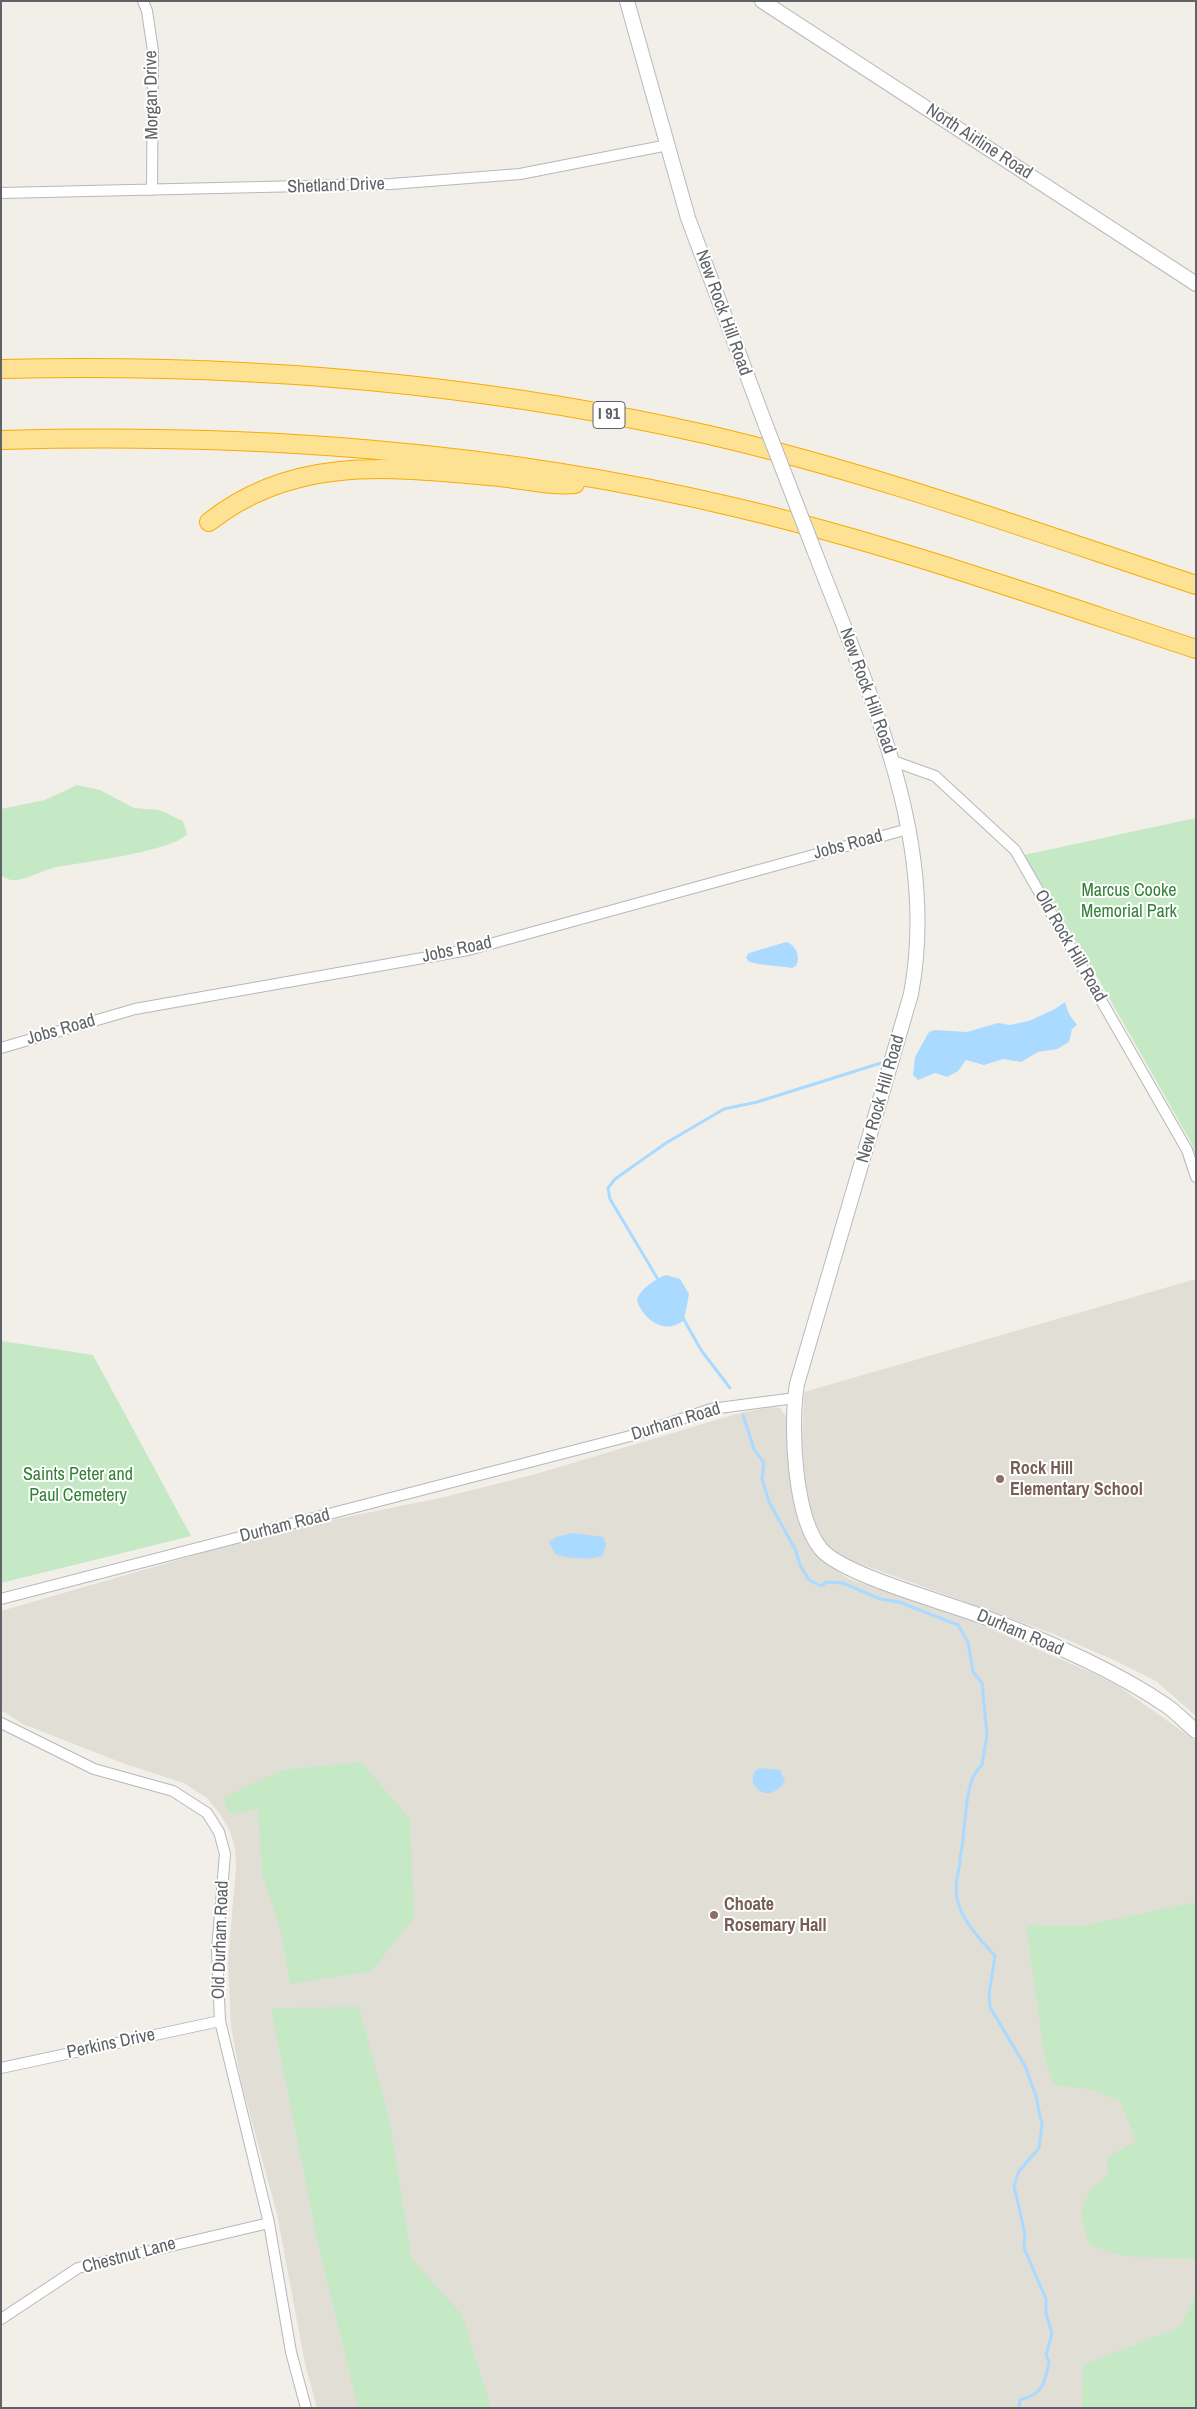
<!DOCTYPE html>
<html>
<head>
<meta charset="utf-8">
<style>
	body { margin:0 }
	#map { position:relative; width:1197px; height:2409px; overflow:hidden; background:#f1efe8; font-family:"Archivo Narrow",sans-serif }
	canvas { display:block }
	.frame { position:absolute; inset:0; border:2px solid #5f6368; pointer-events:none }
</style>
</head>
<body>
<div id="map">
<canvas width="1197" height="2409"></canvas>
<div class="frame"></div>
</div>
<script>
const g = document.querySelector('canvas').getContext('2d');
g.lineJoin = 'round';
function paint(path, color) { g.fillStyle = color; g.fill(path, 'evenodd'); }
function stroke(path, color, width, dash) { g.strokeStyle = color; g.lineWidth = width; g.lineCap = dash ? 'butt' : 'round'; g.setLineDash(dash || []); g.stroke(path); }
function drawText(font, color, halo, rows, align = 'center') {
  g.font = font + ' "Archivo Narrow",sans-serif'; g.lineWidth = 4; g.setLineDash([]); g.textBaseline = 'middle'; g.strokeStyle = halo; g.fillStyle = color; for (const [text, x, y, turn = 0] of rows) {
    g.save(); g.translate(x, y); g.rotate((+turn || 0) * Math.PI / 180); g.textAlign = isNaN(turn) ? turn : align; if (halo) g.strokeText(text, 0, 0); g.fillText(text, 0, 0); g.restore();
  }
}
paint(new Path2D(`
	M 1196,1279 L 1196,1716 L 1156,1681 L 1116,1661 L 1054,1634 L 830,1553 L 808,1520 L 802,1439 L 804,1392 Z
	M 771,1407 L 780,1408 L 788,1419 L 791,1488 L 798,1521 L 808,1541 L 830,1566 L 849,1579 L 958,1615 L 1088,1671 L 1118,1686 L 1196,1741 L 1196,2408 L 317,2408 L 305,2364 L 277,2214 L 241,2081 L 231,2027 L 228,1960 L 236,1869 L 235,1849 L 230,1831 L 220,1814 L 208,1799 L 184,1783 L 125,1764 L 23,1724 L 1,1710 L 1,1611 L 209,1551 L 327,1521 L 440,1498 L 536,1474 L 736,1414 Z`), '#e1ded6');
paint(new Path2D(`
	M 77,785 L 100,790 L 134,808 L 159,810 L 183,821 L 187,834 C 171,852 83,862 57,867 C 43,870 30,878 17,880 C 11,881 7,879 2,876 L 1,809 L 45,800 Z
	M 1196,818 L 1196,1156 L 1191,1142 L 1095,973 L 1024,855 Z
	M 1,1341 L 93,1355 L 191,1536 L 1,1583 Z
	M 361,1762 L 410,1819 L 414,1917 L 372,1971 L 290,1984 L 280,1927 L 262,1873 L 258,1809 L 229,1814 L 223,1798 L 282,1770 Z
	M 1196,1902 L 1196,2259 L 1122,2256 L 1089,2245 L 1081,2212 L 1092,2187 L 1108,2176 L 1107,2157 L 1137,2141 L 1119,2100 L 1089,2089 L 1055,2085 L 1045,2060 L 1026,1925 L 1082,1926 Z
	M 359,2007 L 389,2118 L 412,2259 L 462,2315 L 491,2408 L 358,2408 L 319,2248 L 271,2008 Z
	M 1196,2293 L 1196,2408 L 1082,2408 L 1083,2365 L 1180,2327 Z`), '#c5e8c5');
paint(new Path2D(`
	M 786,942 C 796,945 801,957 796,966 L 792,968 C 782,966 754,965 748,961 L 746,957 L 749,953 Z
	M 1065,1002 L 1069,1014 L 1077,1025 L 1072,1029 L 1069,1042 L 1057,1049 L 1038,1052 L 1021,1062 L 1003,1059 L 984,1065 L 966,1060 L 958,1071 L 947,1077 L 935,1073 L 918,1080 L 913,1075 L 915,1057 L 929,1032 L 935,1030 L 967,1032 L 998,1023 L 1010,1025 L 1029,1021 L 1055,1009 Z
	M 666,1275 L 680,1279 L 689,1294 L 684,1320 C 665,1336 644,1320 637,1301 C 639,1289 656,1279 666,1275 Z
	M 573,1533 L 603,1537 L 606,1544 L 603,1555 C 595,1561 564,1558 555,1554 L 549,1542 L 556,1537 Z
	M 760,1768 L 780,1770 L 785,1781 C 765,1811 740,1777 760,1768 Z`), '#aadaff');
stroke(new Path2D(`
	M 659,1281 L 610,1199 L 608,1188 L 615,1179 L 666,1143 L 724,1109 L 757,1102 L 881,1063
	M 683,1318 L 701,1350 L 730,1388
	M 743,1415 L 754,1449 L 764,1463 L 762,1479 L 769,1502 L 795,1549 L 800,1565 L 809,1580 L 821,1586 L 827,1582 L 843,1583 L 880,1599 L 899,1602 L 958,1625 L 968,1642 L 973,1672 L 982,1683 L 987,1735 L 982,1765 C 962,1781 967,1832 960,1857 C 961,1867 956,1876 956,1887 C 955,1914 978,1937 995,1956 L 989,1994 L 990,2007 L 1025,2066 L 1036,2096 L 1042,2125 L 1039,2148 L 1019,2171 L 1014,2186 L 1025,2234 L 1024,2248 L 1046,2299 L 1046,2314 L 1052,2333 L 1046,2355 L 1049,2362 C 1044,2384 1044,2393 1020,2400 L 1019,2408`), '#aadaff', 3);
const street = new Path2D(`
	M 143,1 L 147,11 L 153,51 L 152,190
	M 1,193 L 391,184 L 520,174 L 668,145
	M 893,761 L 935,776 L 1015,850 L 1187,1150 L 1196,1177
	M 1,1048 L 135,1009 L 468,950 L 908,829
	M 1,1599 L 634,1435 L 711,1409 L 795,1398
	M 1,1723 L 94,1769 L 173,1791 L 207,1813 L 219,1832 L 225,1854 L 217,1950 L 220,2021 L 269,2223 L 291,2352 L 306,2408
	M 1,2068 L 220,2021
	M 1,2319 L 78,2268 L 269,2223`);
const secondary = new Path2D(`
	M 627,1 L 688,218 L 766,426
	M 762,1 L 1196,284
	M 814,550 C 868,691 940,840 911,994 L 797,1384 C 790,1425 794,1517 821,1549 C 842,1575 948,1603 984,1617 C 1045,1640 1113,1669 1167,1706 C 1177,1713 1186,1723 1196,1731`);
const highway = new Path2D(`
	M 1,369 C 240,363 476,382 709,435 C 874,473 1035,532 1196,585
	M 1,440 C 250,433 496,450 738,508 C 894,545 1044,599 1196,649
	M 209,522 C 296,453 396,468 500,477 C 525,480 550,486 575,484`);
stroke(street, '#b5b8bc', 12);
stroke(secondary, '#b6babf', 16);
stroke(highway, '#f9ab00', 20);
stroke(street, '#fff', 10);
stroke(secondary, '#fff', 14);
stroke(highway, '#fde293', 18);
const secondaryBridge = new Path2D(`
	M 766,426 L 814,550`);
stroke(secondaryBridge, '#b6babf', 16, []);
stroke(secondaryBridge, '#fff', 14);
for (const [x, y, r, color] of [
	[1000,1479,5,"#8d6e63"],
	[714,1915,5,"#8d6e63"]
]) { const dot = new Path2D(); dot.arc(x, y, r, 0, 2 * Math.PI); g.fillStyle = color; g.fill(dot); stroke(dot, '#fff', 2); }
for (const [x, y, w] of [
	[609,415,32]
]) { const box = new Path2D(); box.roundRect(x - w / 2, y - 13.5, w, 27, 4); g.fillStyle = '#fff'; g.fill(box); stroke(box, '#5f6368', 1); }
drawText('bold 16px', '#5f6368', null, [
	["I 91",609,415]
]);
drawText('18px', '#5f6368', '#fff', [
	["Morgan Drive",152,95,-91],
	["North Airline Road",979,142,33],
	["Shetland Drive",336,186,-2],
	["New Rock Hill Road",723,313,70],
	["New Rock Hill Road",867,691,70],
	["Jobs Road",848,845,-15],
	["Old Rock Hill Road",1070,946,60],
	["Jobs Road",457,950,-12],
	["Jobs Road",61,1030,-16],
	["New Rock Hill Road",881,1099,-74],
	["Durham Road",676,1422,-17],
	["Durham Road",285,1526,-14],
	["Durham Road",1020,1633,23],
	["Old Durham Road",221,1940,-88],
	["Perkins Drive",111,2044,-12],
	["Chestnut Lane",129,2256,-15]
]);
drawText('18px', '#348238', '#fff', [
	["Marcus Cooke",1129,891],
	["Memorial Park",1129,912],
	["Saints Peter and",78,1475],
	["Paul Cemetery",78,1496]
]);
drawText('bold 18px', '#785e54', '#fff', [
	["Rock Hill",1010,1469],
	["Elementary School",1010,1490],
	["Choate",724,1905],
	["Rosemary Hall",724,1926]
], 'left');
</script>
</body>
</html>
